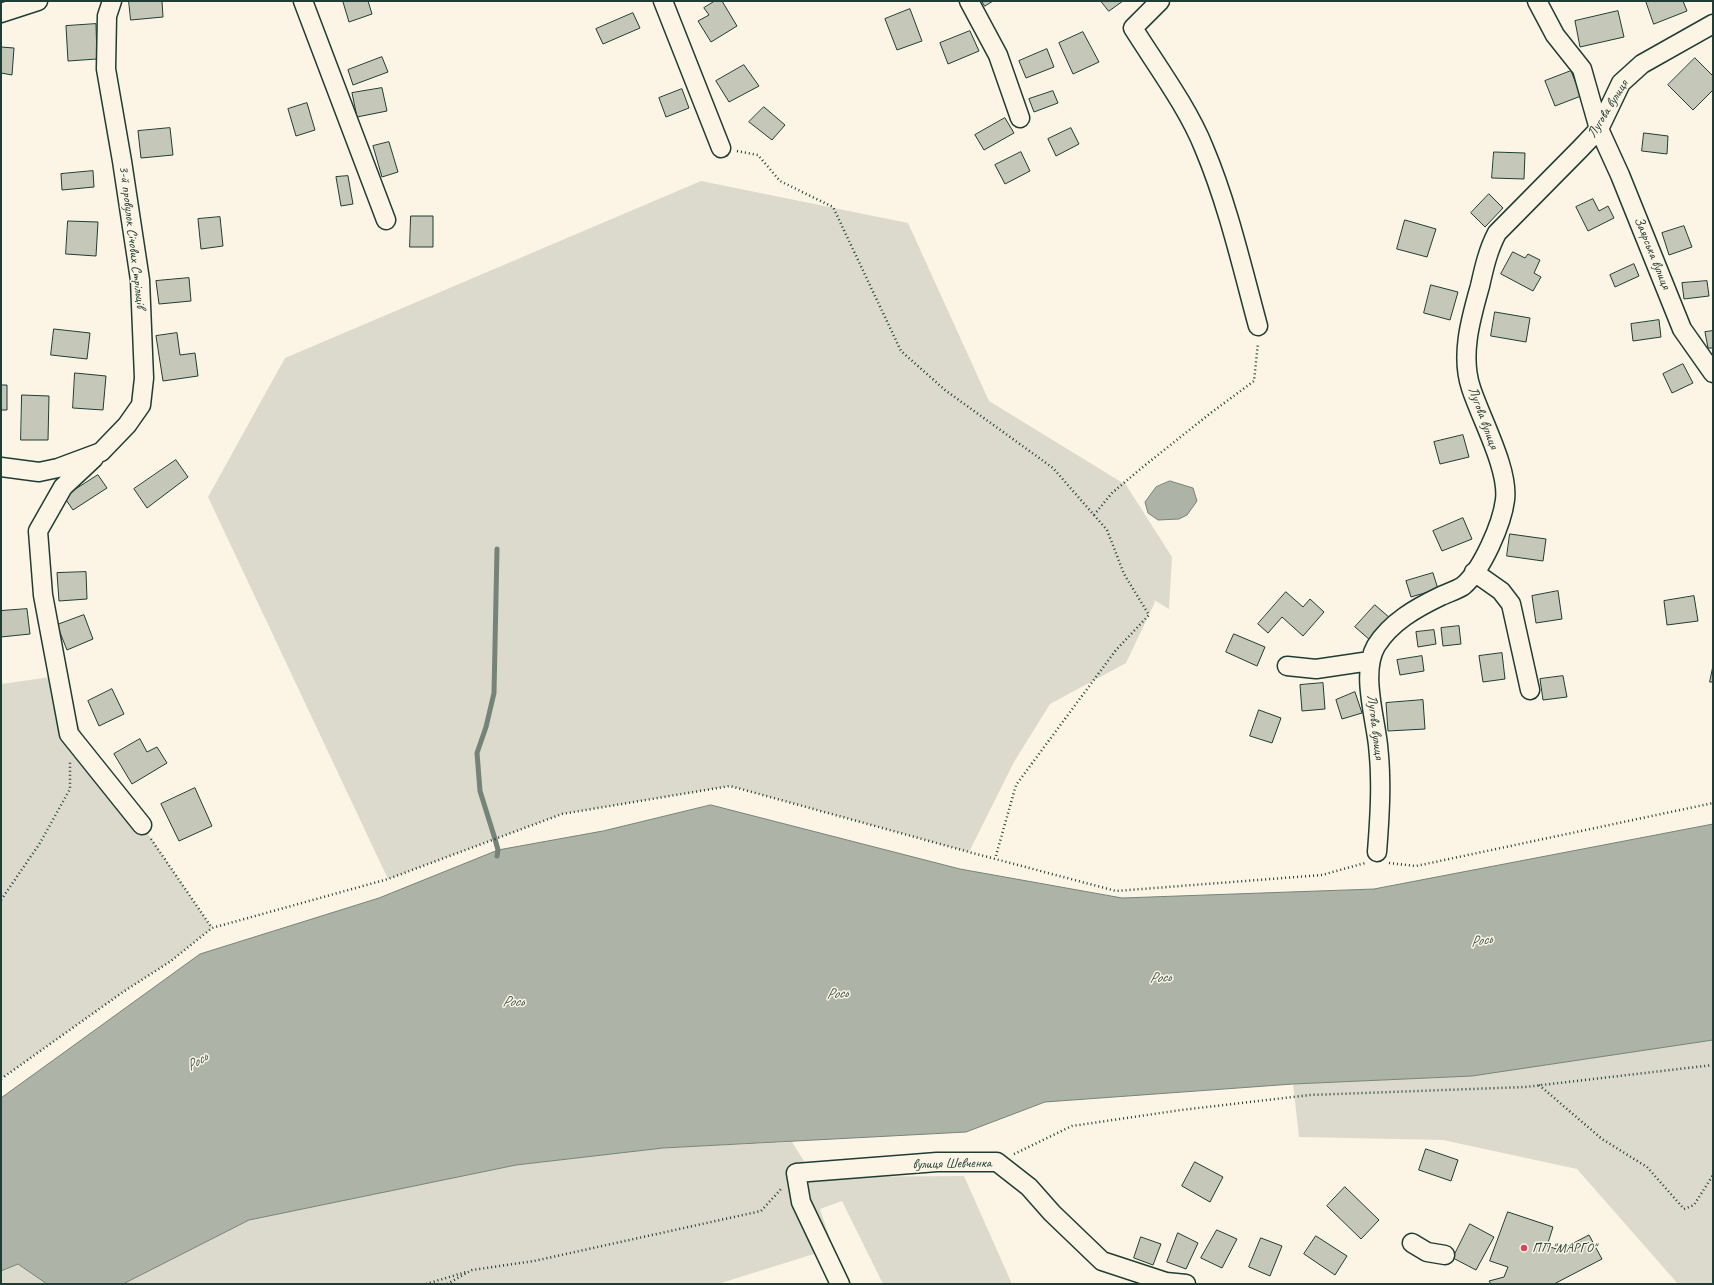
<!DOCTYPE html>
<html>
<head>
<meta charset="utf-8">
<style>
	body { margin:0 }
	#map { position:relative; width:1714px; height:1285px; overflow:hidden; background:#fcf5e5; font-family:Caveat,sans-serif }
	canvas { display:block }
	.frame { position:absolute; inset:0; border:2px solid #1f3d34; pointer-events:none }
</style>
</head>
<body>
<div id="map">
<canvas width="1714" height="1285"></canvas>
<div class="frame"></div>
</div>
<script>
const g = document.querySelector('canvas').getContext('2d');
g.lineJoin = 'round';
function paint(path, color) { g.fillStyle = color; g.fill(path, 'evenodd'); }
function stroke(path, color, width, dash) { g.strokeStyle = color; g.lineWidth = width; g.lineCap = dash ? 'butt' : 'round'; g.setLineDash(dash || []); g.stroke(path); }
function drawText(font, color, halo, rows, align = 'center') {
  g.font = font + ' Caveat,sans-serif'; g.lineWidth = 3; g.setLineDash([]); g.textBaseline = 'middle'; g.strokeStyle = halo; g.fillStyle = color; for (const [text, x, y, turn = 0] of rows) {
    g.save(); g.translate(x, y); g.rotate((+turn || 0) * Math.PI / 180); g.textAlign = isNaN(turn) ? turn : align; if (halo) g.strokeText(text, 0, 0); g.fillText(text, 0, 0); g.restore();
  }
}
paint(new Path2D(`
	M 701,181 L 908,223 L 989,401 L 1126,485 L 1172,557 L 1169,609 L 1154,600 L 1155,602 L 1126,663 L 1050,704 L 1014,762 L 969,852 L 730,786 L 562,814 L 388,879 L 208,497 L 285,358 Z
	M 58,676 L 85,741 L 212,928 L 171,961 L 123,992 L 1,1079 L 1,684 Z
	M 1713,1040 L 1713,1284 L 1678,1284 L 1577,1169 L 1443,1140 L 1299,1137 L 1293,1084 L 1472,1076 Z
	M 792,1142 L 814,1177 L 964,1176 L 1012,1284 L 883,1284 L 842,1201 L 820,1209 L 833,1248 L 718,1284 L 123,1284 L 249,1220 L 516,1165 L 663,1148 Z
	M 18,1264 L 47,1284 L 1,1284 L 1,1271 Z`), '#dcdacc');
const water = new Path2D(`
	M 1170,481 L 1193,488 L 1197,501 L 1187,515 L 1179,519 L 1158,520 L 1148,513 L 1145,502 L 1156,487 Z
	M 711,805 L 960,869 L 1122,898 L 1374,889 L 1713,824 L 1713,1040 L 1472,1076 L 1293,1084 L 1045,1102 L 966,1132 L 663,1148 L 516,1165 L 249,1220 L 123,1284 L 47,1284 L 18,1264 L 1,1271 L 1,1098 L 200,954 L 379,898 L 498,850 L 603,831 Z`);
paint(water, '#aeb3a7');
stroke(water, '#758479', 1);
stroke(new Path2D(`
	M 497,549 L 494,693 L 486,727 L 477,753 L 480,791 L 495,839 L 498,850 L 497,856`), '#758479', 5);
const building = new Path2D(`
	M 129,1 L 162,1 L 163,17 L 131,20 Z
	M 346,1 L 368,1 L 372,14 L 349,22 L 343,2 Z
	M 715,1 L 722,1 L 737,26 L 711,42 L 698,21 L 709,15 L 704,8 Z
	M 982,1 L 993,1 L 985,6 Z
	M 1101,1 L 1123,1 L 1109,11 Z
	M 1646,1 L 1683,1 L 1687,11 L 1654,24 Z
	M 910,9 L 922,41 L 897,50 L 885,19 Z
	M 1618,11 L 1624,37 L 1580,47 L 1575,21 Z
	M 633,13 L 640,28 L 603,44 L 596,29 Z
	M 96,24 L 97,59 L 68,61 L 66,26 Z
	M 970,31 L 979,51 L 948,64 L 940,43 Z
	M 1083,32 L 1099,62 L 1073,74 L 1059,43 Z
	M 1,47 L 14,48 L 12,75 L 1,73 Z
	M 1047,49 L 1054,67 L 1026,78 L 1019,61 Z
	M 382,57 L 388,72 L 353,85 L 348,70 Z
	M 1695,58 L 1713,76 L 1713,90 L 1693,110 L 1668,85 Z
	M 744,65 L 759,86 L 729,102 L 716,81 Z
	M 1571,71 L 1581,96 L 1555,106 L 1545,81 Z
	M 382,88 L 387,111 L 357,117 L 352,93 Z
	M 682,89 L 689,108 L 666,117 L 659,98 Z
	M 1053,91 L 1058,103 L 1034,112 L 1029,99 Z
	M 307,103 L 315,130 L 296,136 L 288,109 Z
	M 764,107 L 785,125 L 772,140 L 749,122 Z
	M 1005,118 L 1014,133 L 984,150 L 975,135 Z
	M 170,128 L 173,155 L 141,158 L 138,131 Z
	M 1071,128 L 1079,144 L 1056,156 L 1048,139 Z
	M 1644,133 L 1668,136 L 1667,154 L 1642,151 Z
	M 389,142 L 398,172 L 382,177 L 373,146 Z
	M 1021,152 L 1030,171 L 1005,184 L 995,165 Z
	M 1494,152 L 1525,153 L 1524,179 L 1492,178 Z
	M 93,171 L 94,187 L 62,190 L 61,174 Z
	M 348,176 L 353,204 L 341,206 L 336,177 Z
	M 1489,194 L 1503,208 L 1485,227 L 1471,213 Z
	M 1593,199 L 1599,211 L 1608,206 L 1614,218 L 1588,231 L 1576,207 Z
	M 411,216 L 433,216 L 433,247 L 410,247 Z
	M 220,217 L 223,246 L 201,249 L 198,219 Z
	M 1405,220 L 1436,229 L 1427,257 L 1397,249 Z
	M 68,221 L 98,222 L 96,256 L 66,254 Z
	M 1684,226 L 1692,247 L 1669,255 L 1662,233 Z
	M 1513,252 L 1525,258 L 1528,254 L 1540,260 L 1534,273 L 1541,277 L 1533,291 L 1501,274 Z
	M 1634,264 L 1639,276 L 1615,287 L 1610,275 Z
	M 189,278 L 191,301 L 159,304 L 156,281 Z
	M 1707,281 L 1709,296 L 1684,299 L 1682,283 Z
	M 1431,285 L 1458,292 L 1450,320 L 1424,313 Z
	M 1495,312 L 1530,318 L 1526,342 L 1491,336 Z
	M 1659,320 L 1661,337 L 1633,341 L 1631,324 Z
	M 54,329 L 90,333 L 87,359 L 51,355 Z
	M 1713,331 L 1713,348 L 1708,348 L 1705,332 Z
	M 177,333 L 180,355 L 195,353 L 198,376 L 163,381 L 156,336 Z
	M 1683,364 L 1693,383 L 1672,393 L 1663,374 Z
	M 75,373 L 106,376 L 103,410 L 73,408 Z
	M 1,385 L 7,385 L 7,410 L 1,410 Z
	M 22,395 L 49,396 L 48,440 L 21,440 Z
	M 1463,435 L 1469,457 L 1440,464 L 1434,442 Z
	M 176,460 L 188,477 L 147,508 L 134,489 Z
	M 98,475 L 107,488 L 73,510 L 64,497 Z
	M 1463,518 L 1472,539 L 1442,551 L 1433,531 Z
	M 1510,534 L 1546,539 L 1543,561 L 1507,556 Z
	M 86,572 L 87,599 L 59,601 L 57,573 Z
	M 1433,573 L 1438,589 L 1411,597 L 1406,581 Z
	M 1558,591 L 1562,619 L 1536,623 L 1532,596 Z
	M 1286,592 L 1303,607 L 1310,599 L 1324,612 L 1303,636 L 1282,617 L 1268,633 L 1258,624 Z
	M 1694,596 L 1698,621 L 1667,625 L 1664,601 Z
	M 1375,605 L 1390,618 L 1370,640 L 1355,627 Z
	M 27,609 L 30,634 L 1,637 L 1,611 Z
	M 84,615 L 93,639 L 67,650 L 57,625 Z
	M 1459,626 L 1461,644 L 1443,646 L 1441,628 Z
	M 1434,630 L 1436,644 L 1418,647 L 1416,632 Z
	M 1234,634 L 1265,647 L 1257,666 L 1226,652 Z
	M 1502,653 L 1505,679 L 1483,682 L 1479,656 Z
	M 1422,656 L 1424,671 L 1400,675 L 1397,660 Z
	M 1713,666 L 1713,682 L 1710,682 Z
	M 1563,676 L 1567,697 L 1543,700 L 1540,679 Z
	M 1323,683 L 1325,709 L 1302,711 L 1300,685 Z
	M 112,689 L 124,714 L 99,726 L 88,701 Z
	M 1355,692 L 1362,713 L 1342,719 L 1336,700 Z
	M 1423,700 L 1425,729 L 1388,731 L 1386,703 Z
	M 1259,710 L 1281,718 L 1272,743 L 1250,736 Z
	M 140,739 L 147,752 L 157,747 L 167,763 L 132,784 L 114,754 Z
	M 195,788 L 212,826 L 179,841 L 161,804 Z
	M 1426,1149 L 1458,1160 L 1451,1181 L 1419,1170 Z
	M 1195,1162 L 1223,1177 L 1210,1202 L 1182,1186 Z
	M 1345,1187 L 1379,1220 L 1361,1239 L 1327,1206 Z
	M 1508,1212 L 1553,1227 L 1547,1246 L 1560,1250 L 1589,1235 L 1602,1259 L 1554,1284 L 1491,1284 L 1489,1281 L 1504,1277 L 1508,1267 L 1490,1261 Z
	M 1470,1224 L 1494,1237 L 1476,1270 L 1453,1258 Z
	M 1217,1230 L 1237,1239 L 1222,1268 L 1201,1258 Z
	M 1178,1233 L 1198,1243 L 1186,1269 L 1167,1262 Z
	M 1316,1236 L 1347,1256 L 1335,1275 L 1304,1254 Z
	M 1141,1237 L 1161,1244 L 1153,1265 L 1134,1258 Z
	M 1261,1238 L 1282,1246 L 1270,1276 L 1249,1267 Z`);
paint(building, '#c5c7b9');
stroke(building, '#1f3d34', 1);
const minor = new Path2D(`
	M 303,1 L 386,220
	M 663,1 L 721,148
	M 969,1 L 998,55 L 1020,118
	M 1160,1 L 1133,28 C 1157,66 1188,108 1204,148 C 1228,205 1242,267 1258,326
	M 1537,1 L 1555,35 L 1582,69 L 1599,129 L 1620,175 L 1682,329 L 1713,373
	M 1,13 L 38,1
	M 94,458 L 63,487 L 38,531 L 43,595 L 69,734 L 142,825
	M 1,467 L 39,472 L 58,468 L 101,452 L 127,425 L 141,405 L 144,378 L 140,280 L 122,161 L 106,69 L 107,16 L 112,1
	M 1474,572 L 1501,591 L 1511,604 L 1530,690
	M 1287,666 L 1316,669 L 1370,661
	M 1377,852 C 1379,827 1381,801 1380,776 C 1380,766 1379,755 1378,745 C 1375,717 1361,672 1376,646 C 1391,622 1416,608 1441,596 C 1447,593 1457,590 1463,586 C 1482,570 1502,524 1505,500 C 1509,469 1481,419 1471,388 C 1460,355 1471,318 1480,286 C 1484,268 1488,250 1497,233 L 1580,149 L 1599,129 L 1621,83 L 1642,64 L 1713,24
	M 1412,1243 L 1427,1252 L 1445,1255
	M 840,1284 L 801,1202 L 796,1173 L 937,1162 L 997,1162 L 1029,1187 L 1052,1213 L 1102,1261 L 1166,1282 L 1186,1284`);
stroke(minor, '#1f3d34', 21);
stroke(new Path2D(`
	M 737,151 L 758,155 L 780,181 L 833,207 L 901,351 L 945,390 L 1053,468 L 1107,530 L 1124,574 L 1149,615 L 1116,650 L 1016,785 L 995,859
	M 1094,515 L 1112,493 L 1144,466 L 1212,412 L 1254,381 L 1258,343
	M 151,839 L 212,928
	M 1389,863 L 1416,866 L 1713,803
	M 1,900 L 40,843 L 70,789 L 70,762
	M 1,1079 L 123,992 L 171,961 L 212,928 L 388,879 L 562,814 L 730,786 L 969,852 L 1116,891 L 1322,875 L 1365,863
	M 1539,1085 L 1602,1139 L 1647,1167 L 1684,1209 L 1694,1205 L 1713,1175
	M 1014,1154 L 1072,1126 L 1181,1110 L 1310,1095 L 1525,1087 L 1713,1065
	M 426,1284 L 466,1272
	M 447,1284 L 472,1270 L 534,1261 L 761,1211 L 782,1188`), '#1f3d34', 2.5, [1, 3]);
stroke(minor, '#fcf5e5', 18);
for (const [x, y, r, color] of [
	[1524,1248,4,"#d1495b"]
]) { const dot = new Path2D(); dot.arc(x, y, r, 0, 2 * Math.PI); g.fillStyle = color; g.fill(dot); stroke(dot, '#fcf5e5', 1.5); }
drawText('14px', '#1f3d34', '#fcf5e5', [
	["Лугова вулиця",1608,109,-58],
	["3-й провулок Січових Стрільців",132,237,83],
	["Заярська вулиця",1652,253,68],
	["Лугова вулиця",1483,418,70],
	["Лугова вулиця",1375,727,83],
	["вулиця Шевченка",952,1164,-1]
]);
drawText('14px', '#1f3d34', '#fcf5e5', [
	["ПП \"МАРГО\"",1532,1248]
], 'left');
drawText('italic 15px', '#435a51', '#fcf5e5', [
	["Рось",1481,941,-10],
	["Рось",1160,978,-3],
	["Рось",837,994,-3],
	["Рось",513,1002],
	["Рось",197,1062,-32]
]);
</script>
</body>
</html>
